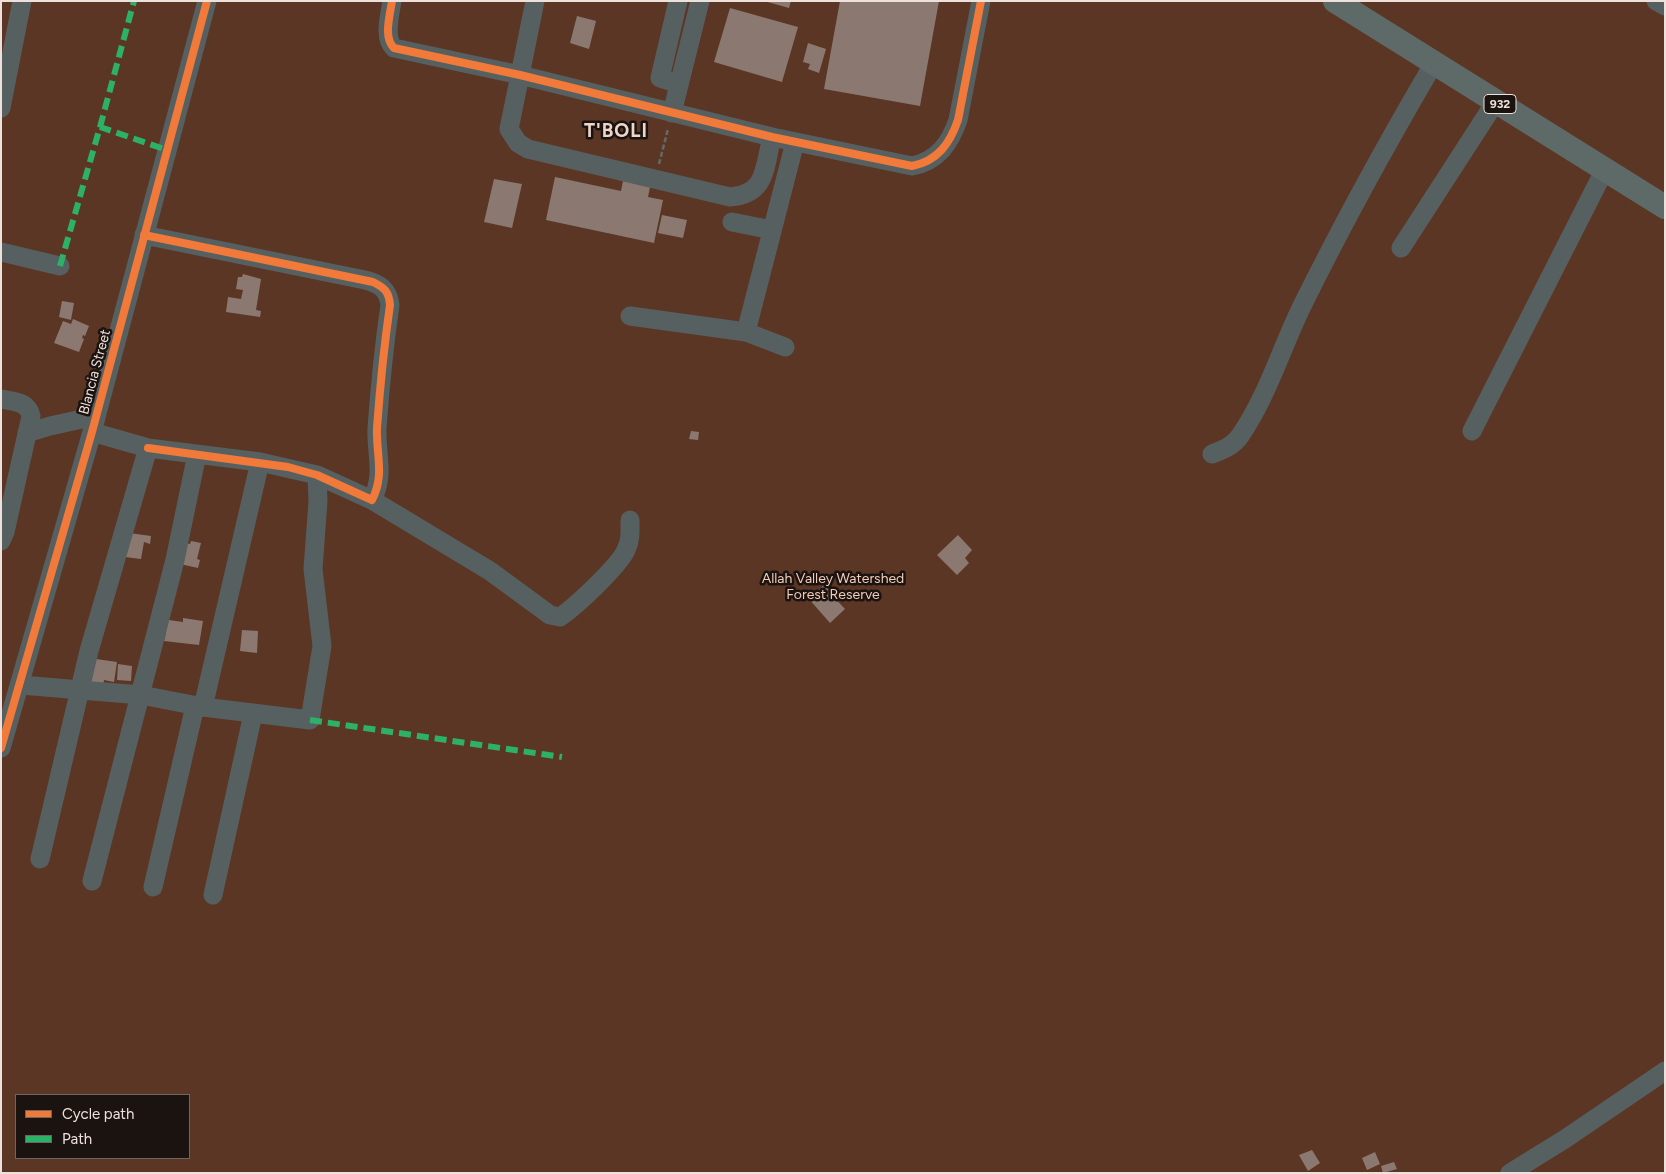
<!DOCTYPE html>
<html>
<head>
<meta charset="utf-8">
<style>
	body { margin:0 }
	#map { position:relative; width:1666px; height:1174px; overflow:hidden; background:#342a26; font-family:Figtree,sans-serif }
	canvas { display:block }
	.frame { position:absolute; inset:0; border:2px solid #eee1dc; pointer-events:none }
	.legend { position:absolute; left:15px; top:1094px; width:175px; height:65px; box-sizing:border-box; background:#1b130f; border:1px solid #6f6561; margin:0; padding:6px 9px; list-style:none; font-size:15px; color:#eee1dc }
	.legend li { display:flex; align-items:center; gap:10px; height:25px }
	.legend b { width:25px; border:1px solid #6f6561 }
</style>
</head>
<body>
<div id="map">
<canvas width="1666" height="1174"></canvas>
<div class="frame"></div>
<ul class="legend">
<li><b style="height:6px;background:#f17a3a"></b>Cycle path</li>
<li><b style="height:6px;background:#2db169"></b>Path</li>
</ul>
</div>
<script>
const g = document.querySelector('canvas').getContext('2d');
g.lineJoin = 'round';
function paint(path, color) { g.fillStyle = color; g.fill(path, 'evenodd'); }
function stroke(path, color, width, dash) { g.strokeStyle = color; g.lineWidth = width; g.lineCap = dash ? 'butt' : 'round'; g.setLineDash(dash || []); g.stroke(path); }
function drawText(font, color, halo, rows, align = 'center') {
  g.font = font + ' Figtree,sans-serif'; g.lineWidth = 5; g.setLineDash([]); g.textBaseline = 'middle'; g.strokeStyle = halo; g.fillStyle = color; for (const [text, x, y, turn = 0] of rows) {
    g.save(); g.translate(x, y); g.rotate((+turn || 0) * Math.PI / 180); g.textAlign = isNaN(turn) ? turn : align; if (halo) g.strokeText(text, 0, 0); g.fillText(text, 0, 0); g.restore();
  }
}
paint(new Path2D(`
	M 1,1 L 1665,1 L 1665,1173 L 1,1173 ZM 16,1095 L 189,1095 L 189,1158 L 16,1158 Z`), '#5b3624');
paint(new Path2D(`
	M 764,1 L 791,1 L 789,8 Z
	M 840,1 L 939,1 L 920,106 L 824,89 Z
	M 730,8 L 798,27 L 782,82 L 714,62 Z
	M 577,16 L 596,21 L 589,49 L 570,43 Z
	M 808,43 L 826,49 L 819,73 L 808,69 L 810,64 L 803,62 Z
	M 555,177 L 621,191 L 623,181 L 650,187 L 648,197 L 663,200 L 654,243 L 546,220 Z
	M 494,179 L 522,184 L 512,228 L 484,222 Z
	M 662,215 L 687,220 L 683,238 L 658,233 Z
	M 243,274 L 261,279 L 256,310 L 261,311 L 260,317 L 226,312 L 228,297 L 241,299 L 243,290 L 236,289 L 238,277 L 242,277 Z
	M 62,301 L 74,303 L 71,320 L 59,317 Z
	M 73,319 L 89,326 L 85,336 L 83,335 L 82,338 L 84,339 L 79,352 L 54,343 L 63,321 L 71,324 Z
	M 691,431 L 699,432 L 698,440 L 689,439 Z
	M 129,533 L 151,536 L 150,544 L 144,542 L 141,559 L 125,557 Z
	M 958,535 L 972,550 L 965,558 L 969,563 L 957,575 L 937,555 Z
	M 191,541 L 201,543 L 197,559 L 200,560 L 198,568 L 180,564 L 184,543 L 190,544 Z
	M 826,583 L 830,589 L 828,591 L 845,609 L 830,623 L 809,599 Z
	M 183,618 L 203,621 L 199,645 L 164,641 L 166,633 L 162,619 L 183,622 Z
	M 242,630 L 258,631 L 257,653 L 240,651 Z
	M 89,658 L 117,662 L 114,682 L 104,680 L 103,687 L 85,684 Z
	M 118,664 L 132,666 L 131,681 L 117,680 Z
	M 1312,1150 L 1320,1163 L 1308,1171 L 1299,1155 Z
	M 1375,1152 L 1380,1164 L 1367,1170 L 1362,1158 Z
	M 1394,1162 L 1397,1169 L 1383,1173 L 1381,1166 Z`), '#8b7971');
stroke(new Path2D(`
	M 659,164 L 668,129`), '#656867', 2.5, [5, 2.5]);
stroke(new Path2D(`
	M 392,1 C 390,15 383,38 394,48 L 520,75 L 772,137 L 912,166 C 938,161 950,143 958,120 L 981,1
	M 535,1 L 509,129 L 518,143 L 528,149 L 730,197 C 767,194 764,168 772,137
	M 678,1 L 660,78 L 679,84
	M 1656,1 L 1665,6
	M 1,108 L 22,1
	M 672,113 L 700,1
	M 732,222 L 772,230
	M 144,235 L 365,280 C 380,284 388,289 390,305 C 384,346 380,387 377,428 C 376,455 385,475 372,500
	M 1401,248 L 1496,101
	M 1,252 L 60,266
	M 630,316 L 746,332 L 785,347
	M 746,332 L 795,142
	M 1,399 C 14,402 28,401 31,416 L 5,532 L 1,541
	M 1472,431 L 1605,169
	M 27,433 L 50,426 L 96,416
	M 148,448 L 260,462 L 317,475 L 372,500 L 490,571 L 550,615 L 560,617 C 575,607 619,566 626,550 C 631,540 630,531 630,520
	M 1212,454 C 1223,450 1233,446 1240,436 C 1267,397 1281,349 1302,306 C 1343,223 1387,143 1434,63
	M 21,685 L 141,695 L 203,707 L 310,720 L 322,646 L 313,569 L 318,501 L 317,475
	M 203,707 L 260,462
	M 1,748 L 92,432 L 207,1
	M 40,859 L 89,651 L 148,448 L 92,432
	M 92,881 L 175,560 L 197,454
	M 153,887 L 195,706
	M 213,895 L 253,714
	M 1510,1173 L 1565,1139 L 1665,1071`), '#576061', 19);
stroke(new Path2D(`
	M 1335,1 L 1665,207`), '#5e6a68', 24);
stroke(new Path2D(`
	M 100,127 L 134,1
	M 60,266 L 100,127 L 167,150
	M 310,720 L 562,757`), '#2db169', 6, [12, 6]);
stroke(new Path2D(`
	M 392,1 C 390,15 383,38 394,48 L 520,75 L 772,137 L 912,166 C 938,161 950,143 958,120 L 981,1
	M 144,235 L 373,282 C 385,288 389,292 390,305 C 384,346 380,387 377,428 C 376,455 385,475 372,500 L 317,475 L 288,467 L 148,448
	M 1,748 L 92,432 L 207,1`), '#f17a3a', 8);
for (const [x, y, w] of [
	[1500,104,32]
]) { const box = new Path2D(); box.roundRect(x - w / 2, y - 9.5, w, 19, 4); g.fillStyle = '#1b130f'; g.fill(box); stroke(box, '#eee1dc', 1); }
drawText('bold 12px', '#eee1dc', null, [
	["932",1500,104]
]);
drawText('14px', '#eee1dc', '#1b130f', [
	["Blancia Street",95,372,-75]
]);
drawText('14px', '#f2cbba', '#1b130f', [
	["Allah Valley Watershed",833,579],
	["Forest Reserve",833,595]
]);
g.letterSpacing = '1px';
drawText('bold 19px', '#eed5ca', '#1b130f', [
	["T'BOLI",616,131]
]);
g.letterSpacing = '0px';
</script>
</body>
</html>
